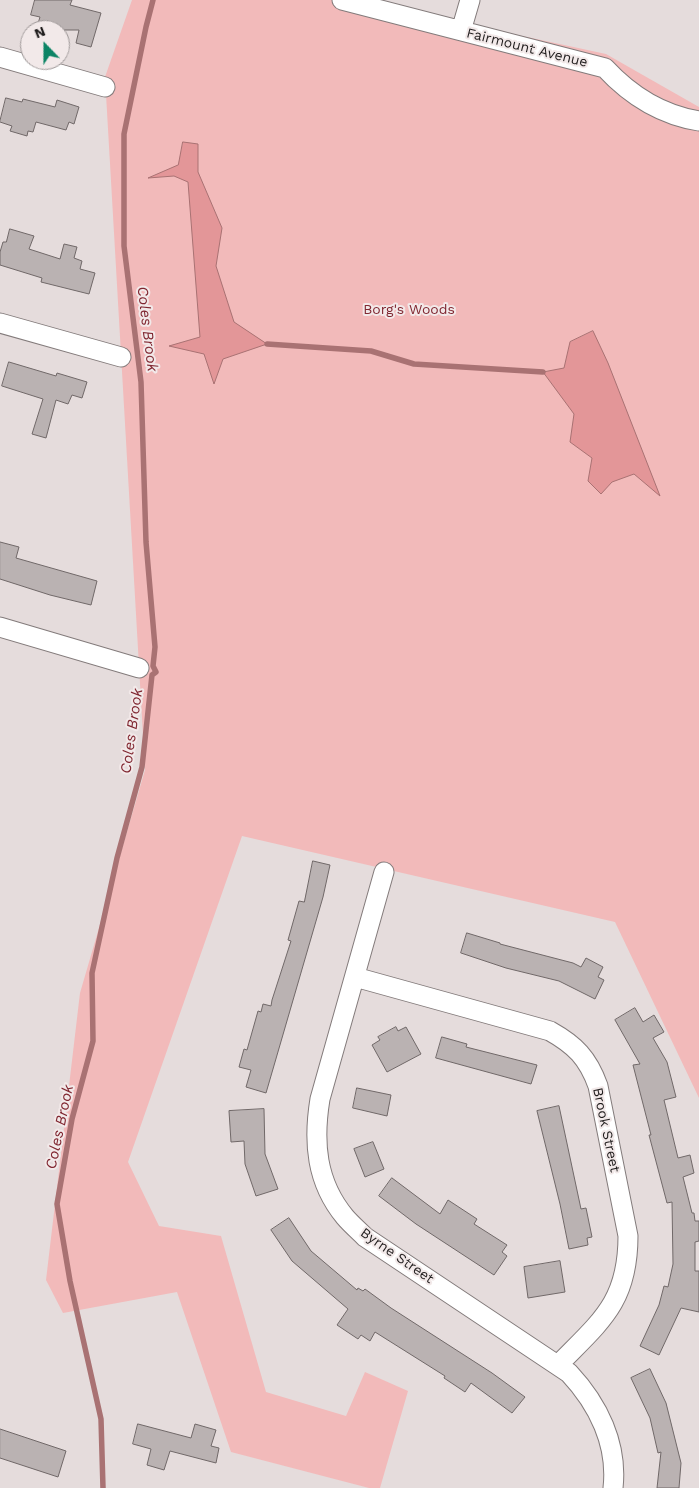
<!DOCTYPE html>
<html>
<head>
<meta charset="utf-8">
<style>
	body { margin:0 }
	#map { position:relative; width:699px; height:1488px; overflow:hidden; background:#e5dcdc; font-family:"Work Sans",sans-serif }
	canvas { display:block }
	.north { position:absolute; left:20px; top:20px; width:50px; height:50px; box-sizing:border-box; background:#f2e9e9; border:1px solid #9e9898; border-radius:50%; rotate:338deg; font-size:14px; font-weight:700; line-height:20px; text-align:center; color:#211e1e }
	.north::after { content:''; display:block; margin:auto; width:18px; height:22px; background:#0c8465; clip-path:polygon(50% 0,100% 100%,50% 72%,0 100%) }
</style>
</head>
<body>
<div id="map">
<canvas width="699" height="1488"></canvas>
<div class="north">N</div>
</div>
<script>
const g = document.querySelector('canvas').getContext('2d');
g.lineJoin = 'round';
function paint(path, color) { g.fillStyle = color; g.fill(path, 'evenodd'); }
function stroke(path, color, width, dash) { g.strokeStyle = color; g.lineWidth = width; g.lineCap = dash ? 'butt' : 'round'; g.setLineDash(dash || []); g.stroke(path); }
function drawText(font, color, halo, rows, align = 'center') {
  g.font = font + ' "Work Sans",sans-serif'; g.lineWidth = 4; g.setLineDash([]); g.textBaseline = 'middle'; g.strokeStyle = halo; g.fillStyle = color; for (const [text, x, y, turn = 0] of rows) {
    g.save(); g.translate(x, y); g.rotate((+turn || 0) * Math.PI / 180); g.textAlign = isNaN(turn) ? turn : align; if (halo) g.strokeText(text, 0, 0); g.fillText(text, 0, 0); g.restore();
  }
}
paint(new Path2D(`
	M 132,0 L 355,0 L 606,54 L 699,107 L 699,1098 L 615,922 L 242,836 L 128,1162 L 159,1226 L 221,1236 L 266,1392 L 346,1416 L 365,1372 L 408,1391 L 380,1488 L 369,1488 L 231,1452 L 177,1292 L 63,1313 L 46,1280 L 80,993 L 145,770 L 105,77 Z`), '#f2baba');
const water = new Path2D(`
	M 183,142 L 198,144 L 198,172 L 222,228 L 216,266 L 234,322 L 267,344 L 223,359 L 214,384 L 204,354 L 169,346 L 200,337 L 188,182 L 174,176 L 148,178 L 178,165 Z
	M 593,331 L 608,363 L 660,496 L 634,474 L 612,482 L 601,494 L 588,481 L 592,458 L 570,442 L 574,414 L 543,372 L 564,368 L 570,342 Z`);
paint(water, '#e39698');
stroke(water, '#a97273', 1);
stroke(new Path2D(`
	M 267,344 L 371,351 L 414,364 L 543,372
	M 103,1488 L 101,1419 L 70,1281 L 57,1204 L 72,1119 L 93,1041 L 92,973 L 117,858 L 142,767 L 152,675 L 156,672 L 153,666 L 155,647 L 146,542 L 141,382 L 124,246 L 124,134 L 146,27 L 153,0`), '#a97273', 5.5);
const building = new Path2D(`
	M 35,0 L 72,0 L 70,5 L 101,13 L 91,47 L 76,43 L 79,30 L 36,30 L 40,17 L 31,15 Z
	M 6,98 L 22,102 L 23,99 L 55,107 L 57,100 L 79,107 L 74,124 L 69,122 L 66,130 L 36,122 L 33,132 L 28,131 L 27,136 L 10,131 L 12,126 L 0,122 Z
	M 10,229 L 34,236 L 29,249 L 60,259 L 64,244 L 77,247 L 74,258 L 82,261 L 80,269 L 95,273 L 89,294 L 41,282 L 42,278 L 0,265 L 0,252 L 3,242 L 6,242 Z
	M 9,362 L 56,376 L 57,373 L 87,382 L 82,398 L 72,395 L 68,404 L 56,400 L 46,438 L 32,434 L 43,399 L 2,386 Z
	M 0,542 L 19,547 L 16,558 L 97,581 L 91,605 L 50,595 L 0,579 Z
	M 313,861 L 330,865 L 323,897 L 266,1093 L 246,1087 L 251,1070 L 239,1067 L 244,1049 L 247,1050 L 258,1011 L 261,1012 L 263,1004 L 271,1006 L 272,1000 L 291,941 L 288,940 L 299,901 L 304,902 Z
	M 467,933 L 500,943 L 500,944 L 573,963 L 581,967 L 586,958 L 603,967 L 598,977 L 604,980 L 595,999 L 559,981 L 506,968 L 461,953 Z
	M 635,1008 L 643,1022 L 654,1015 L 664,1032 L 653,1038 L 667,1062 L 676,1097 L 664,1100 L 678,1158 L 690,1155 L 694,1173 L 683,1177 L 692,1213 L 694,1213 L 695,1221 L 699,1221 L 699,1241 L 695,1242 L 695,1271 L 699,1271 L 699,1312 L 681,1308 L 659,1355 L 640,1346 L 659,1305 L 664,1286 L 668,1287 L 673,1264 L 672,1202 L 667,1203 L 649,1135 L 651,1135 L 633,1065 L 640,1064 L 615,1020 Z
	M 396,1027 L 398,1031 L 406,1027 L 421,1054 L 387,1072 L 372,1045 L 380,1040 L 378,1037 Z
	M 442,1037 L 467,1044 L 466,1047 L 537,1065 L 531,1084 L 436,1058 Z
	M 357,1088 L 391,1095 L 387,1116 L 353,1108 Z
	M 559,1106 L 581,1209 L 586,1208 L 592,1237 L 587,1238 L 588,1245 L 569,1249 L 560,1204 L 537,1111 Z
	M 264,1109 L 265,1154 L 278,1189 L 256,1196 L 245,1164 L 244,1141 L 231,1142 L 229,1111 Z
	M 373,1142 L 384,1169 L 365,1177 L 354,1149 Z
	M 392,1178 L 440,1214 L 448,1200 L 477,1219 L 474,1224 L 507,1245 L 502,1252 L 507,1256 L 494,1275 L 416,1224 L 379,1196 Z
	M 289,1218 L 311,1251 L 357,1290 L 358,1288 L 363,1291 L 365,1289 L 391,1308 L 492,1373 L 525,1397 L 512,1413 L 471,1383 L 465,1392 L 444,1378 L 445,1376 L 375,1332 L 370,1341 L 361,1335 L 358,1339 L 337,1325 L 348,1309 L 292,1261 L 271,1230 Z
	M 560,1261 L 565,1292 L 528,1298 L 524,1267 Z
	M 650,1369 L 666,1403 L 681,1463 L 679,1488 L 657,1488 L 661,1452 L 658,1453 L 650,1418 L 631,1378 Z
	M 138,1424 L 191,1438 L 195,1424 L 216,1430 L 211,1446 L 219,1448 L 216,1463 L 170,1451 L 164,1470 L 147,1465 L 151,1449 L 133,1444 Z
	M 0,1429 L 66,1451 L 58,1477 L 0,1458 Z`);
paint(building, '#bab2b2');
stroke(building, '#706868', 1);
const street = new Path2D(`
	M 342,0 L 605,68 C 630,95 662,115 699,121
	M 461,31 L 470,0
	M 0,57 L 105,87
	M 0,323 L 121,357
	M 0,627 L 139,668
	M 384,872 L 320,1099 C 313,1142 316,1182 345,1217 C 351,1224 358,1230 365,1237 L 569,1373 C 598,1404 618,1444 613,1488
	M 355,977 L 550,1031 C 575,1045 588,1058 598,1086 L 628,1236 C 628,1302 601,1321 558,1365`);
stroke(street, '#837b7b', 21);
stroke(street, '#fff', 19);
drawText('14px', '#211e1e', '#f2e9e9', [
	["Fairmount Avenue",527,48,14],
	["Brook Street",606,1130,78],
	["Byrne Street",397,1256,35]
]);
drawText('14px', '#802731', '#f2e9e9', [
	["Borg's Woods",409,310]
]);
drawText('italic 15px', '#802731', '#f2e9e9', [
	["Coles Brook",147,329,83],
	["Coles Brook",132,731,-82],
	["Coles Brook",60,1127,-78]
]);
</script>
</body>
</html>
